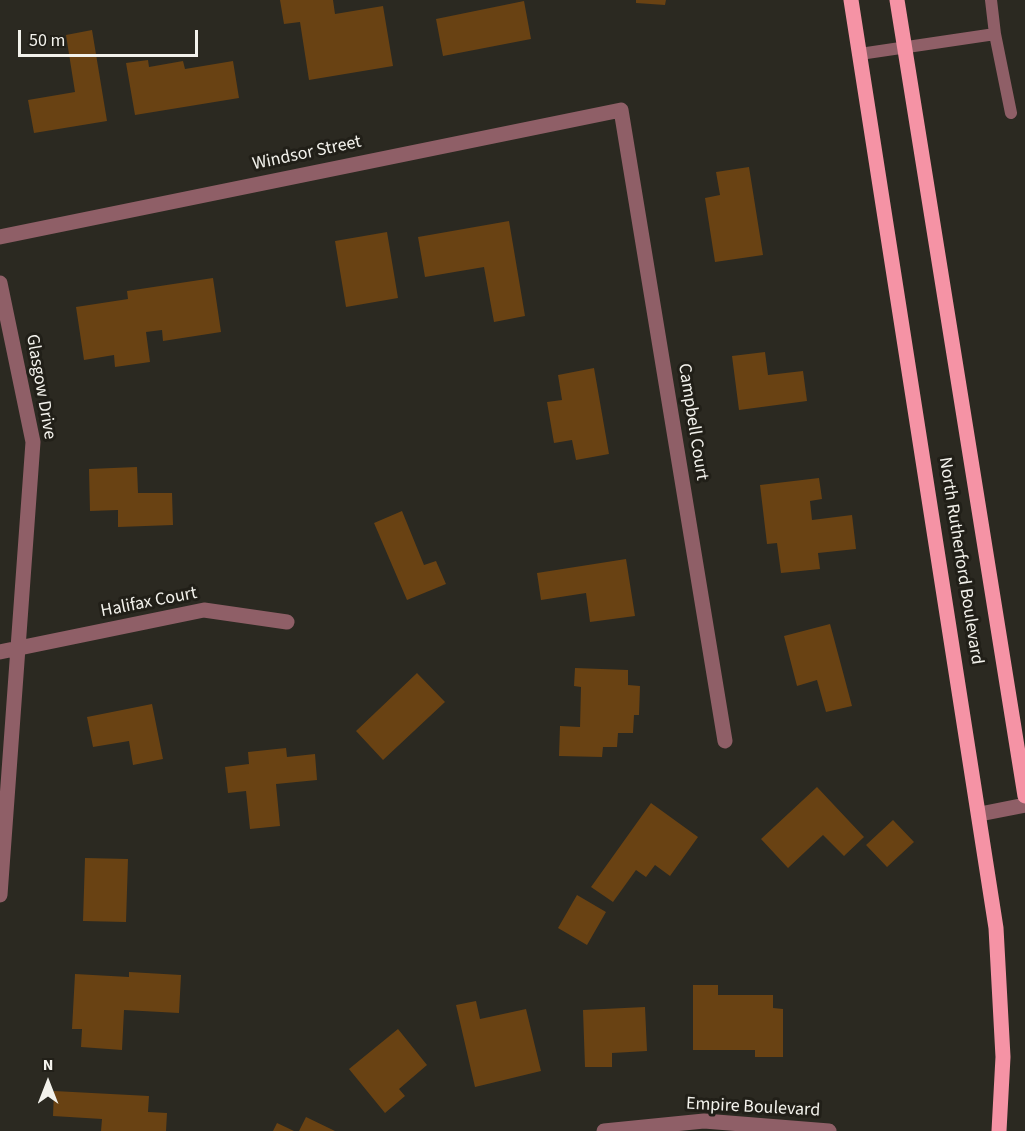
<!DOCTYPE html>
<html>
<head>
<meta charset="utf-8">
<style>
	body { margin:0 }
	#map { position:relative; width:1025px; height:1131px; overflow:hidden; background:#2b2921; font-family:"Source Sans 3",sans-serif }
	canvas { display:block }
	.north { position:absolute; left:18px; top:1053px; width:60px; height:60px; -webkit-text-stroke:4px #211f18; paint-order:stroke; rotate:0deg; font-size:16px; font-weight:700; line-height:24px; text-align:center; color:#f3f2ec }
	.north::after { content:''; display:block; margin:auto; width:21px; height:27px; background:#f3f2ec; clip-path:polygon(50% 0,100% 100%,50% 72%,0 100%) }
	.scale { position:absolute; left:18px; top:30px; width:180px; height:27px; box-sizing:border-box; border:3px solid #f3f2ec; border-top:0; padding-left:8px; font-size:18px; line-height:21px; white-space:nowrap; color:#f3f2ec; -webkit-text-stroke:4px #211f18; paint-order:stroke }
</style>
</head>
<body>
<div id="map">
<canvas width="1025" height="1131"></canvas>
<div class="north">N</div>
<div class="scale">50 m</div>
</div>
<script>
const g = document.querySelector('canvas').getContext('2d');
g.lineJoin = 'round';
function paint(path, color) { g.fillStyle = color; g.fill(path, 'evenodd'); }
function stroke(path, color, width, dash) { g.strokeStyle = color; g.lineWidth = width; g.lineCap = dash ? 'butt' : 'round'; g.setLineDash(dash || []); g.stroke(path); }
function drawText(font, color, halo, rows, align = 'center') {
  g.font = font + ' "Source Sans 3",sans-serif'; g.lineWidth = 6; g.setLineDash([]); g.textBaseline = 'middle'; g.strokeStyle = halo; g.fillStyle = color; for (const [text, x, y, turn = 0] of rows) {
    g.save(); g.translate(x, y); g.rotate((+turn || 0) * Math.PI / 180); g.textAlign = isNaN(turn) ? turn : align; if (halo) g.strokeText(text, 0, 0); g.fillText(text, 0, 0); g.restore();
  }
}
paint(new Path2D(`
	M 280,0 L 333,0 L 335,14 L 383,6 L 393,66 L 309,80 L 300,22 L 284,24 Z
	M 636,0 L 666,0 L 665,5 L 636,3 Z
	M 524,1 L 531,39 L 443,56 L 436,19 Z
	M 92,30 L 107,121 L 34,133 L 28,100 L 75,92 L 66,35 Z
	M 148,60 L 149,67 L 183,61 L 185,69 L 233,61 L 239,98 L 135,115 L 126,63 Z
	M 749,167 L 763,255 L 715,262 L 705,198 L 720,195 L 716,172 Z
	M 509,221 L 525,316 L 494,322 L 484,267 L 425,277 L 418,237 Z
	M 387,232 L 398,298 L 346,307 L 335,241 Z
	M 213,278 L 221,332 L 163,341 L 162,330 L 146,332 L 150,362 L 115,367 L 114,355 L 84,360 L 76,307 L 128,299 L 127,291 Z
	M 765,352 L 768,375 L 803,371 L 807,401 L 739,410 L 732,356 Z
	M 594,368 L 609,454 L 576,460 L 572,440 L 554,443 L 547,402 L 562,400 L 558,375 Z
	M 137,467 L 138,493 L 172,493 L 173,525 L 118,527 L 118,510 L 90,511 L 89,469 Z
	M 819,478 L 822,499 L 810,501 L 812,520 L 852,515 L 856,549 L 818,553 L 820,569 L 781,573 L 777,543 L 767,544 L 760,485 Z
	M 402,511 L 424,565 L 436,561 L 446,584 L 407,600 L 374,523 Z
	M 626,559 L 635,616 L 590,622 L 586,593 L 541,600 L 537,573 Z
	M 830,624 L 852,706 L 826,712 L 817,680 L 797,686 L 784,636 Z
	M 575,668 L 628,670 L 628,685 L 640,686 L 639,715 L 634,715 L 633,733 L 618,733 L 617,747 L 603,747 L 602,757 L 559,756 L 560,726 L 580,727 L 581,687 L 574,686 Z
	M 417,673 L 445,702 L 383,760 L 356,731 Z
	M 152,704 L 163,759 L 133,765 L 129,741 L 93,747 L 87,717 Z
	M 286,748 L 287,757 L 315,754 L 317,780 L 276,784 L 280,826 L 250,829 L 246,791 L 228,793 L 225,767 L 249,764 L 248,752 Z
	M 817,787 L 864,837 L 844,856 L 823,835 L 788,868 L 761,839 Z
	M 651,803 L 698,837 L 670,876 L 655,865 L 646,877 L 636,870 L 613,902 L 591,887 Z
	M 893,820 L 914,842 L 887,867 L 866,845 Z
	M 85,858 L 128,859 L 126,922 L 83,921 Z
	M 577,895 L 606,912 L 587,945 L 558,928 Z
	M 129,972 L 181,975 L 179,1013 L 124,1010 L 122,1050 L 81,1047 L 82,1029 L 72,1029 L 75,974 L 129,977 Z
	M 693,985 L 718,985 L 718,995 L 773,995 L 773,1008 L 783,1009 L 783,1057 L 755,1057 L 755,1050 L 693,1050 Z
	M 476,1001 L 480,1019 L 526,1009 L 541,1071 L 475,1087 L 456,1005 Z
	M 645,1007 L 647,1051 L 612,1053 L 612,1067 L 585,1067 L 583,1010 Z
	M 398,1029 L 427,1065 L 399,1089 L 405,1096 L 385,1113 L 349,1069 Z
	M 54,1091 L 149,1096 L 148,1112 L 167,1113 L 166,1131 L 101,1131 L 102,1119 L 53,1116 Z
	M 306,1117 L 335,1131 L 299,1131 Z
	M 277,1123 L 294,1131 L 273,1131 Z`), '#694213');
stroke(new Path2D(`
	M 995,34 L 1011,113
	M 860,54 L 995,34 L 991,0`), '#8f5f67', 12);
stroke(new Path2D(`
	M 0,237 L 621,110 L 725,741
	M 0,283 L 33,442 L 0,895
	M 0,652 L 204,610 L 287,622
	M 980,814 L 1025,805
	M 604,1131 L 704,1121 L 829,1131`), '#8f5f67', 15);
stroke(new Path2D(`
	M 851,0 L 996,928 L 1003,1057 L 999,1131
	M 897,0 L 1025,796`), '#f593a5', 15);
drawText('18px', '#f3f2ec', '#211f18', [
	["Windsor Street",307,154,-12],
	["Glasgow Drive",40,387,80],
	["Campbell Court",692,422,81],
	["North Rutherford Boulevard",960,561,81],
	["Halifax Court",149,603,-11],
	["Empire Boulevard",753,1108,3]
]);
</script>
</body>
</html>
